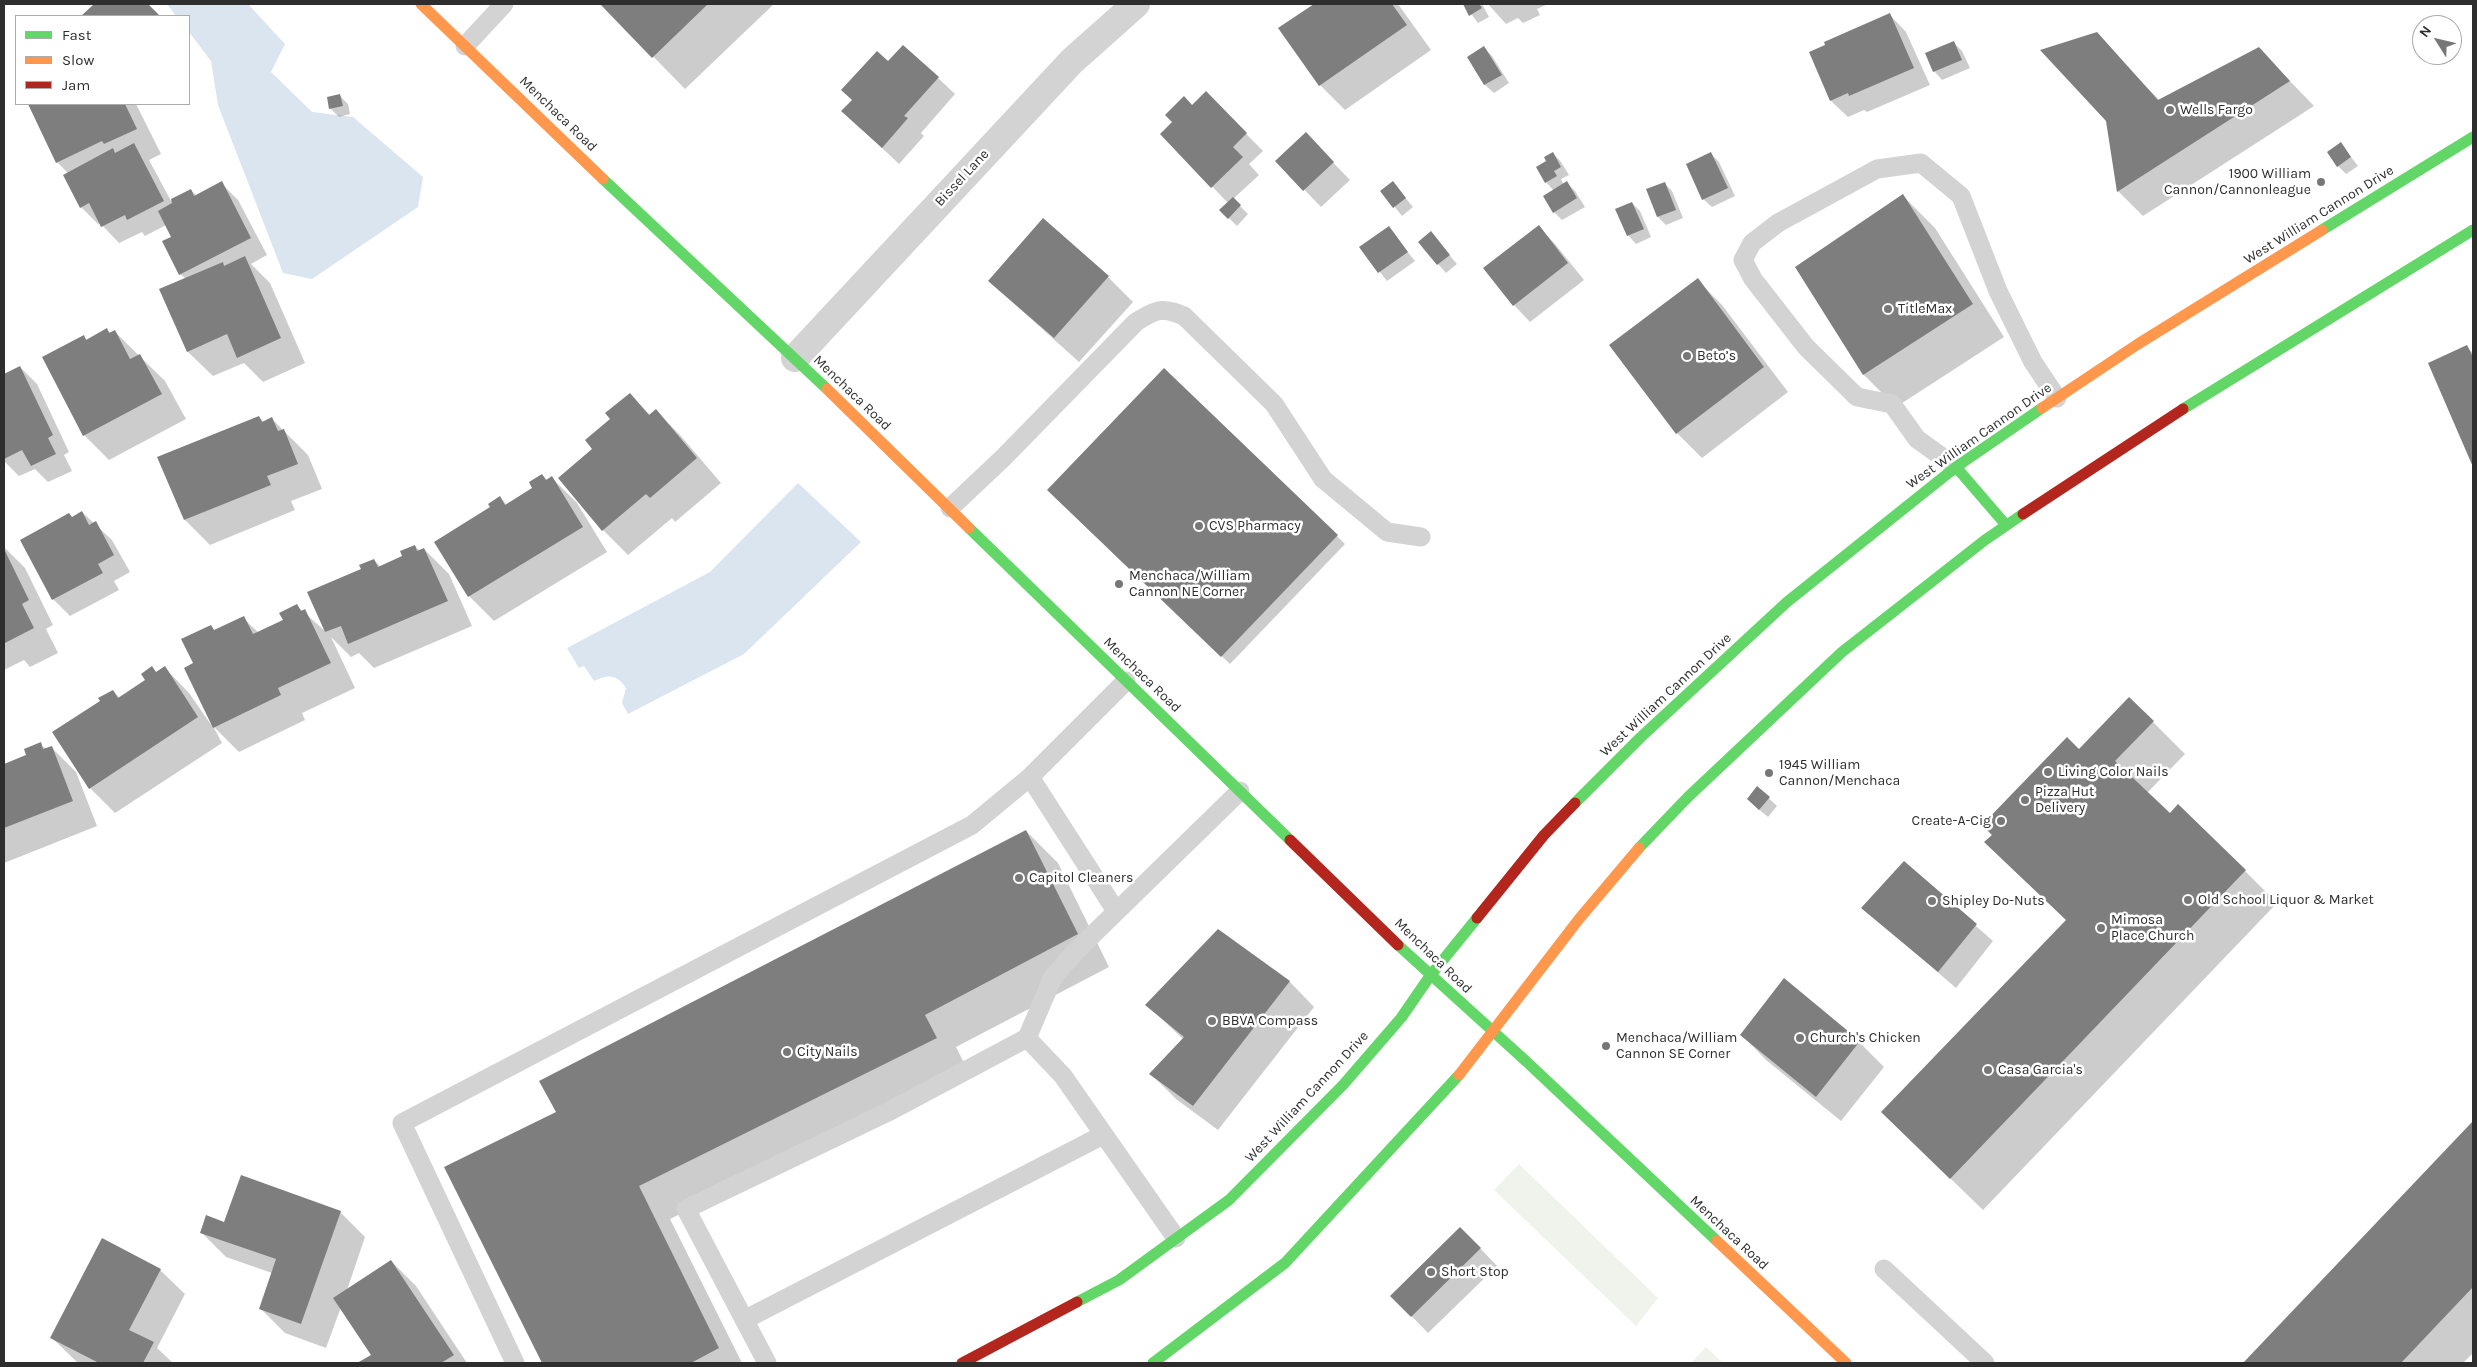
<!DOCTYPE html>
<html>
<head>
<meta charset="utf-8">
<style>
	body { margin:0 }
	#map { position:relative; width:2477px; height:1367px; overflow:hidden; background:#fff; font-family:Karla,sans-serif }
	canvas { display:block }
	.frame { position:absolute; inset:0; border:5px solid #2e2e2e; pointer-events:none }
	.legend { position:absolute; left:15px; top:15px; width:175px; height:90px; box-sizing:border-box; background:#fff; border:1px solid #ababab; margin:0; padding:6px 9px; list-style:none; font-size:15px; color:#2e2e2e }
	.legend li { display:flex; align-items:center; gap:10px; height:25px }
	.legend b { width:25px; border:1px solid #ababab }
	.north { position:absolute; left:2412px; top:15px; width:50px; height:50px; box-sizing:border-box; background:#fff; border:1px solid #ababab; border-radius:50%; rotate:306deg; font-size:14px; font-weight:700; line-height:20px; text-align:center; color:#2e2e2e }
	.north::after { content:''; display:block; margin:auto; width:18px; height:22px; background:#777; clip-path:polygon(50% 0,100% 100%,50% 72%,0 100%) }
</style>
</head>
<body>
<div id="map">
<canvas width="2477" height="1367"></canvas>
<div class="frame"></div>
<ul class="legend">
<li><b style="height:6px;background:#63d668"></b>Fast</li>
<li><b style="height:6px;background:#ff974d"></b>Slow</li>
<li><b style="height:6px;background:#b3261e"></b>Jam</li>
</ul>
<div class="north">N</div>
</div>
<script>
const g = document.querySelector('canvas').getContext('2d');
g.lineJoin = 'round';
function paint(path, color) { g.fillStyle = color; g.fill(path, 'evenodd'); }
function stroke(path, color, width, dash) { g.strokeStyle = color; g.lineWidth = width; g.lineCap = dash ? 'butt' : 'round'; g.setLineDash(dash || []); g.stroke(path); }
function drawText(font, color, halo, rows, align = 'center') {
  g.font = font + ' Karla,sans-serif'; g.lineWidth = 5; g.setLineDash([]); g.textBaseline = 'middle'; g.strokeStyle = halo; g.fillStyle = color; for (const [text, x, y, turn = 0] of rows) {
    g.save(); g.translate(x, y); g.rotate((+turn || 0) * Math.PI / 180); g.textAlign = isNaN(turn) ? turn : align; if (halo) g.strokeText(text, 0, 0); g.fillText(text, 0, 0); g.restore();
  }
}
paint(new Path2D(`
	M 1519,1164 L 1658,1298 L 1636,1326 L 1494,1190 Z
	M 1706,1347 L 1723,1363 L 1691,1363 Z`), '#f0f3ec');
paint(new Path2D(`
	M 167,4 L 248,4 L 285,44 L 271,72 L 312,112 L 353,117 L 423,177 L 418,207 L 312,279 L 283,273 L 218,105 L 211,61 L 189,32 L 189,16 L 176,16 Z
	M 798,483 L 861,542 L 744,654 L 628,714 L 622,703 L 626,688 C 617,674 608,674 594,681 L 584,666 L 579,668 L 567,648 L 710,572 Z`), '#dae5f0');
paint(new Path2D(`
	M 96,4 L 148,4 L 160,16 L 82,16 Z
	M 602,4 L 774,4 L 685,89 Z
	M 1316,4 L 1398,4 L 1431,50 L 1345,110 L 1320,85 L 1280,29 Z
	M 1464,4 L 1482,4 L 1489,17 L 1478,23 Z
	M 1488,4 L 1548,4 L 1537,9 L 1540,15 L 1523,23 L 1518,18 L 1506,24 Z
	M 1890,15 L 1906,32 L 1930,85 L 1867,112 L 1864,110 L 1848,117 L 1831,101 Z
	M 2096,34 L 2159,100 L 2259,49 L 2314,106 L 2143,216 L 2118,191 Z
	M 1954,43 L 1962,51 L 1970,68 L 1942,80 L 1934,71 Z
	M 1484,47 L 1492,56 L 1509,83 L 1494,93 L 1485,85 L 1468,57 Z
	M 888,63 L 938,78 L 955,94 L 921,133 L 924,136 L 899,164 L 843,111 Z
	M 1206,93 L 1263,151 L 1249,164 L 1259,175 L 1233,199 L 1248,214 L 1237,226 L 1221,210 L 1228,203 L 1162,134 Z
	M 340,96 L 348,104 L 350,114 L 339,117 L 331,109 Z
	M 29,104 L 136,104 L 161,154 L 149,160 L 171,201 L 191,190 L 197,196 L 221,183 L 238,200 L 267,255 L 251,264 L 270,283 L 305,363 L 263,382 L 244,363 L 213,376 L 188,352 L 186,279 L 180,274 L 173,237 L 166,225 L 145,236 L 142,232 L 119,243 L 100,223 L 98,224 L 81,207 L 68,173 L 57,162 Z
	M 2341,144 L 2358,166 L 2346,174 L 2338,166 Z
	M 1322,151 L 1350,180 L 1321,207 L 1277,161 Z
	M 1553,153 L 1561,162 L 1569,175 L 1561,179 L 1564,185 L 1567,183 L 1575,191 L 1585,207 L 1562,220 L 1554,212 L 1554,191 L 1546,182 Z
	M 1711,154 L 1719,162 L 1735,196 L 1712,207 L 1703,199 Z
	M 1393,183 L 1413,207 L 1402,216 L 1382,191 Z
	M 1664,183 L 1672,191 L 1683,218 L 1666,225 L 1658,217 L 1647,190 Z
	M 1903,196 L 1935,228 L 2004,337 L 1896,407 L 1864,375 L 1796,267 Z
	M 1632,203 L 1640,211 L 1651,237 L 1636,244 L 1628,235 Z
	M 1539,227 L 1555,244 L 1584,280 L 1530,322 L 1514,305 Z
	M 1388,228 L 1415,261 L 1387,281 L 1361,248 Z
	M 1431,233 L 1457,264 L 1446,273 L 1419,242 Z
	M 1108,277 L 1133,302 L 1079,362 L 989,281 Z
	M 1697,280 L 1722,305 L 1788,392 L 1702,458 L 1677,433 Z
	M 107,330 L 111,333 L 114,331 L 165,381 L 186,419 L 109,460 L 84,435 L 84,337 L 87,340 Z
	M 2467,347 L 2473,353 L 2473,464 L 2429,363 Z
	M 20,367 L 37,384 L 69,452 L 64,455 L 72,471 L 48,482 L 35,469 L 19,476 L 4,461 L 4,375 Z
	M 1164,369 L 1345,544 L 1230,664 L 1049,490 Z
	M 629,394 L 650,415 L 656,411 L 680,435 L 721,483 L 675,522 L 672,518 L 628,555 L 603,530 L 560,478 L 594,449 Z
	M 259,417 L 264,422 L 272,419 L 308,455 L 322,489 L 291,501 L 295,510 L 210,545 L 185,520 Z
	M 542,475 L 548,481 L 552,478 L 577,503 L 607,552 L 494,621 L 469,596 L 436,542 L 492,508 L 500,497 L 507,505 L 534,489 Z
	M 82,512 L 112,540 L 130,572 L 114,581 L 119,590 L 70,616 L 53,599 L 72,518 Z
	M 415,546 L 420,551 L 424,549 L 449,574 L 472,626 L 374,668 L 359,653 L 351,657 L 331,637 L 355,688 L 302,713 L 305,720 L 239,752 L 213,726 L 222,743 L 115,813 L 90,788 L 102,701 L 113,691 L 120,698 L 165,668 L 189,693 L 212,726 L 195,664 L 210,626 L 215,631 L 243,618 L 259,633 L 284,621 L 297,606 L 325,631 L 362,569 L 374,560 L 381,567 L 404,557 Z
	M 4,547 L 25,568 L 53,625 L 46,629 L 58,653 L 30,667 L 24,660 L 4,670 Z
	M 2153,722 L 2185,754 L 2147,793 L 2170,815 L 2245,871 L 2277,903 L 1983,1210 L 1915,1144 L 2067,920 L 2079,750 Z
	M 40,744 L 46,749 L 51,747 L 76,772 L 97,826 L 4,863 L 4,766 L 28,756 Z
	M 1758,788 L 1777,806 L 1768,817 L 1756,807 Z
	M 1026,831 L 1058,863 L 1109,967 L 956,1047 L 968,1071 L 670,1219 L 742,1363 L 543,1363 L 446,1167 L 558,1113 Z
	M 1904,863 L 1993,941 L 1956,988 L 1863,908 Z
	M 1218,931 L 1290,982 L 1314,1007 L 1218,1130 L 1176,1099 L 1151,1074 L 1183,1039 L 1147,1005 Z
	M 1742,1035 L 1859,1042 L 1884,1067 L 1841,1121 L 1766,1060 Z
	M 2473,1123 L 2473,1353 L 2463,1363 L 2244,1363 Z
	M 340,1212 L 365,1237 L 347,1290 L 391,1261 L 416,1286 L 467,1363 L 360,1363 L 372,1355 L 341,1307 L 326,1348 L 285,1333 L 260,1308 L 272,1273 L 226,1257 L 201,1232 L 225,1223 Z
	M 1477,1245 L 1497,1266 L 1428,1333 L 1392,1296 Z
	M 160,1270 L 185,1294 L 157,1348 L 173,1363 L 78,1363 L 51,1337 Z`), '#0003');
paint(new Path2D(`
	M 94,4 L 148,4 L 160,16 L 81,16 Z
	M 600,4 L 708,4 L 652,58 Z
	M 1314,4 L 1392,4 L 1407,25 L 1319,86 L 1278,28 Z
	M 1463,4 L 1479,4 L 1482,8 L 1469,16 Z
	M 1890,13 L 1914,68 L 1849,96 L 1848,93 L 1830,101 L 1809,52 L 1825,45 L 1824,42 Z
	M 2097,32 L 2158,100 L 2259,47 L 2290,81 L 2117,192 L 2106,121 L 2040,50 Z
	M 1954,41 L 1962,60 L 1933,72 L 1925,53 Z
	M 903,45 L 939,77 L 904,116 L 908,118 L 882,148 L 841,111 L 852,100 L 841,90 L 877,51 L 888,61 Z
	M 1484,46 L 1502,75 L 1484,85 L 1467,57 Z
	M 1206,91 L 1247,133 L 1233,147 L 1243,157 L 1211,188 L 1160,134 L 1172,122 L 1165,115 L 1184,96 L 1192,105 Z
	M 340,94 L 343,106 L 329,109 L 327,97 Z
	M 28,104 L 125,104 L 137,129 L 104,144 L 102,141 L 56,163 Z
	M 1306,132 L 1334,162 L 1303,191 L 1275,161 Z
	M 2341,142 L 2351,157 L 2337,167 L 2327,152 Z
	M 134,143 L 164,201 L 127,220 L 125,215 L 101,227 L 89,203 L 80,208 L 63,175 L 113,148 L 115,153 Z
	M 1553,152 L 1561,167 L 1554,171 L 1557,176 L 1545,183 L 1536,167 L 1546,161 L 1544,157 Z
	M 1711,152 L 1728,188 L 1702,200 L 1686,164 Z
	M 222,181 L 251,238 L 179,275 L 162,241 L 171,237 L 158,211 L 172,203 L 171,199 L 191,189 L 194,196 Z
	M 1393,181 L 1406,198 L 1393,208 L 1380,191 Z
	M 1567,181 L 1577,198 L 1553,213 L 1543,196 Z
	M 1665,182 L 1676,210 L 1657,217 L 1646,189 Z
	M 1903,194 L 1973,304 L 1863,375 L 1795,267 Z
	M 1233,197 L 1241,205 L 1228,219 L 1219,210 Z
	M 1632,202 L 1644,229 L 1627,236 L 1615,209 Z
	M 1043,218 L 1109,276 L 1054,338 L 988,281 Z
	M 1539,225 L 1568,263 L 1513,306 L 1483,268 Z
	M 1389,226 L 1408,252 L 1378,273 L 1359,247 Z
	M 1431,231 L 1450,255 L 1437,265 L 1418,242 Z
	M 245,256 L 281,338 L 237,358 L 227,334 L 187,352 L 159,289 L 223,262 L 224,266 Z
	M 1698,278 L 1764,367 L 1676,434 L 1609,345 Z
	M 107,328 L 109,333 L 115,330 L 130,359 L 140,354 L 162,394 L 83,436 L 42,357 L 84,335 L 86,340 Z
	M 2467,345 L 2473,357 L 2473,467 L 2428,363 Z
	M 20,366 L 53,435 L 48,438 L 56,454 L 31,466 L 22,450 L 4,459 L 4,374 Z
	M 1164,368 L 1338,535 L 1221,657 L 1047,490 Z
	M 630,393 L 649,415 L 656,409 L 697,458 L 650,498 L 646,494 L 602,531 L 558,478 L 592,449 L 585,440 L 610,419 L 605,413 Z
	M 259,416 L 262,422 L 272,417 L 278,431 L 284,429 L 298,464 L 267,476 L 271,485 L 184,520 L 157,457 Z
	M 542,474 L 546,480 L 552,476 L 583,527 L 468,597 L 434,542 L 490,507 L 488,504 L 500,496 L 505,505 L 532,488 L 529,482 Z
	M 82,511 L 89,525 L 96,521 L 114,555 L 98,564 L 103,573 L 52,600 L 20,540 L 69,513 L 72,517 Z
	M 415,545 L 417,551 L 424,548 L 448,601 L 348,644 L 341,626 L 325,632 L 307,592 L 361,569 L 359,565 L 374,559 L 378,567 L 402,556 L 400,551 Z
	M 4,549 L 29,600 L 22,604 L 34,628 L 5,643 Z
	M 297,604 L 301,611 L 305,609 L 331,663 L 278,688 L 281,695 L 213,728 L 184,668 L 193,663 L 181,639 L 211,625 L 214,630 L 244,616 L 253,634 L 283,620 L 279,613 Z
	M 152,666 L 156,672 L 165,666 L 198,717 L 89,789 L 52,732 L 100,701 L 98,698 L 113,690 L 118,698 L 145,680 L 141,674 Z
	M 2129,697 L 2154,721 L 2115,761 L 2170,813 L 2178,804 L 2246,870 L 1950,1179 L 1881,1112 L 2066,920 L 1984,842 L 1992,835 L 1982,825 L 2067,737 L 2079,749 Z
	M 41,742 L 43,749 L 52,746 L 73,801 L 4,828 L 4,764 L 26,755 L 24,749 Z
	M 1757,786 L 1770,797 L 1759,810 L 1747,799 Z
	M 1026,830 L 1078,934 L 925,1015 L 937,1038 L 639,1186 L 719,1348 L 691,1363 L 542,1363 L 444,1167 L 556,1112 L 539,1081 Z
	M 1904,861 L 1977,924 L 1938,972 L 1861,908 Z
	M 1218,929 L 1290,981 L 1193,1106 L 1149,1074 L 1184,1037 L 1145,1005 Z
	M 1784,978 L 1860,1041 L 1816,1097 L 1740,1035 Z
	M 2473,1121 L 2473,1287 L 2401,1363 L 2243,1363 Z
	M 241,1175 L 341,1211 L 301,1324 L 259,1309 L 276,1259 L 200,1233 L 206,1215 L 224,1222 Z
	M 1460,1227 L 1481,1248 L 1411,1317 L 1390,1296 Z
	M 102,1238 L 161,1269 L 129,1330 L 154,1342 L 143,1363 L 99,1363 L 50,1338 Z
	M 391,1260 L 454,1355 L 441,1363 L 357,1363 L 371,1355 L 333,1298 Z`), '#7e7e7e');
stroke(new Path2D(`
	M 465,46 L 504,4
	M 1956,467 L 1917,439 L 1892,404 L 1857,397 L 1806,347 L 1753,279 L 1743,260 L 1752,243 L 1778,223 L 1877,169 L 1921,163 L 1961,196 L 1998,291 L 2033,362 L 2057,398
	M 950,508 L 1003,458 L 1136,322 C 1155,310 1162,306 1184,316 L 1274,404 L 1323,479 L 1387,532 L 1421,537
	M 1030,777 L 1116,911
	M 1027,1038 L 1053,977 L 1075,952 L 1240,791
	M 1884,1269 L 1985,1363
	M 744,1320 L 1103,1135
	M 515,1363 L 402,1123 L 972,825 L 1030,777 L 1126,681
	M 767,1363 L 686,1209 L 888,1112 L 1027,1038 L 1063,1076 L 1176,1238`), '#d3d3d3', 19);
stroke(new Path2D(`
	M 795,358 L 1072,61 L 1136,4`), '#d3d3d3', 28);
stroke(new Path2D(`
	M 603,179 L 827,389
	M 2322,230 L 2473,137
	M 2183,409 L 2473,230
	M 1956,467 L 2006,525
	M 969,528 L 1290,840
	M 1575,803 L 1641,737 L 1787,602 L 1956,467 L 2042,408
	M 1639,848 L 1688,797 L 1842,652 L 1985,540 L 2023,514
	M 1398,945 L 1528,1063 L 1717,1241
	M 1077,1302 L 1119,1280 L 1229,1200 L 1343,1085 L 1401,1018 L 1430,976 L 1477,918
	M 1153,1363 L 1285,1263 L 1459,1075`), '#63d668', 11);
stroke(new Path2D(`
	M 421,4 L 603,179
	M 827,389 L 969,528
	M 2042,408 L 2138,344 L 2322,230
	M 1459,1075 L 1579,919 L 1639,848
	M 1717,1241 L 1846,1363`), '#ff974d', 11);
stroke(new Path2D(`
	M 2023,514 L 2183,409
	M 1290,840 L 1398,945
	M 1477,918 L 1544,835 L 1575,803
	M 962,1363 L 1077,1302`), '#b3261e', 11);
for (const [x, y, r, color] of [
	[2170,110,5,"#777"],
	[2321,182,5,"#777"],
	[1888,309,5,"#777"],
	[1687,356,5,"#777"],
	[1199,526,5,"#777"],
	[1119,584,5,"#777"],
	[2048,772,5,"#777"],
	[1769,773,5,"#777"],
	[2025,800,5,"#777"],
	[2001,821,5,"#777"],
	[1019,878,5,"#777"],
	[2188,900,5,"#777"],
	[1932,901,5,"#777"],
	[2101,928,5,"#777"],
	[1212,1021,5,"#777"],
	[1800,1038,5,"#777"],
	[1606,1046,5,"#777"],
	[787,1052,5,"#777"],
	[1988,1070,5,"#777"],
	[1431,1272,5,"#777"]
]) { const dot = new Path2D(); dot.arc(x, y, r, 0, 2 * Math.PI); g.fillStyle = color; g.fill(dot); stroke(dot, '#fff', 2); }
drawText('14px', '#2e2e2e', '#fff', [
	["Wells Fargo",2180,110],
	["1900 William",2311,174,"right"],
	["Cannon/Cannonleague",2311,190,"right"],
	["TitleMax",1898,309],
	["Beto’s",1697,356],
	["CVS Pharmacy",1209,526],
	["Menchaca/William",1129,576],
	["Cannon NE Corner",1129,592],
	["1945 William",1779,765],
	["Cannon/Menchaca",1779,781],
	["Living Color Nails",2058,772],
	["Pizza Hut",2035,792],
	["Delivery",2035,808],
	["Create-A-Cig",1991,821,"right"],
	["Capitol Cleaners",1029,878],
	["Old School Liquor & Market",2198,900],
	["Shipley Do-Nuts",1942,901],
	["Mimosa",2111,920],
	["Place Church",2111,936],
	["BBVA Compass",1222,1021],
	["Menchaca/William",1616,1038],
	["Cannon SE Corner",1616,1054],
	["Church's Chicken",1810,1038],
	["City Nails",797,1052],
	["Casa Garcia's",1998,1070],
	["Short Stop",1441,1272]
], 'left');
drawText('14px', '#2e2e2e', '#fff', [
	["Menchaca Road",558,114,44],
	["Bissel Lane",962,178,-47],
	["West William Cannon Drive",2319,215,-32],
	["Menchaca Road",852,393,44],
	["West William Cannon Drive",1979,436,-35],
	["Menchaca Road",1142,675,44],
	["West William Cannon Drive",1666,695,-43],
	["Menchaca Road",1433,956,44],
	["West William Cannon Drive",1307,1097,-47],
	["Menchaca Road",1729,1233,43]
]);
</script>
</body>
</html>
